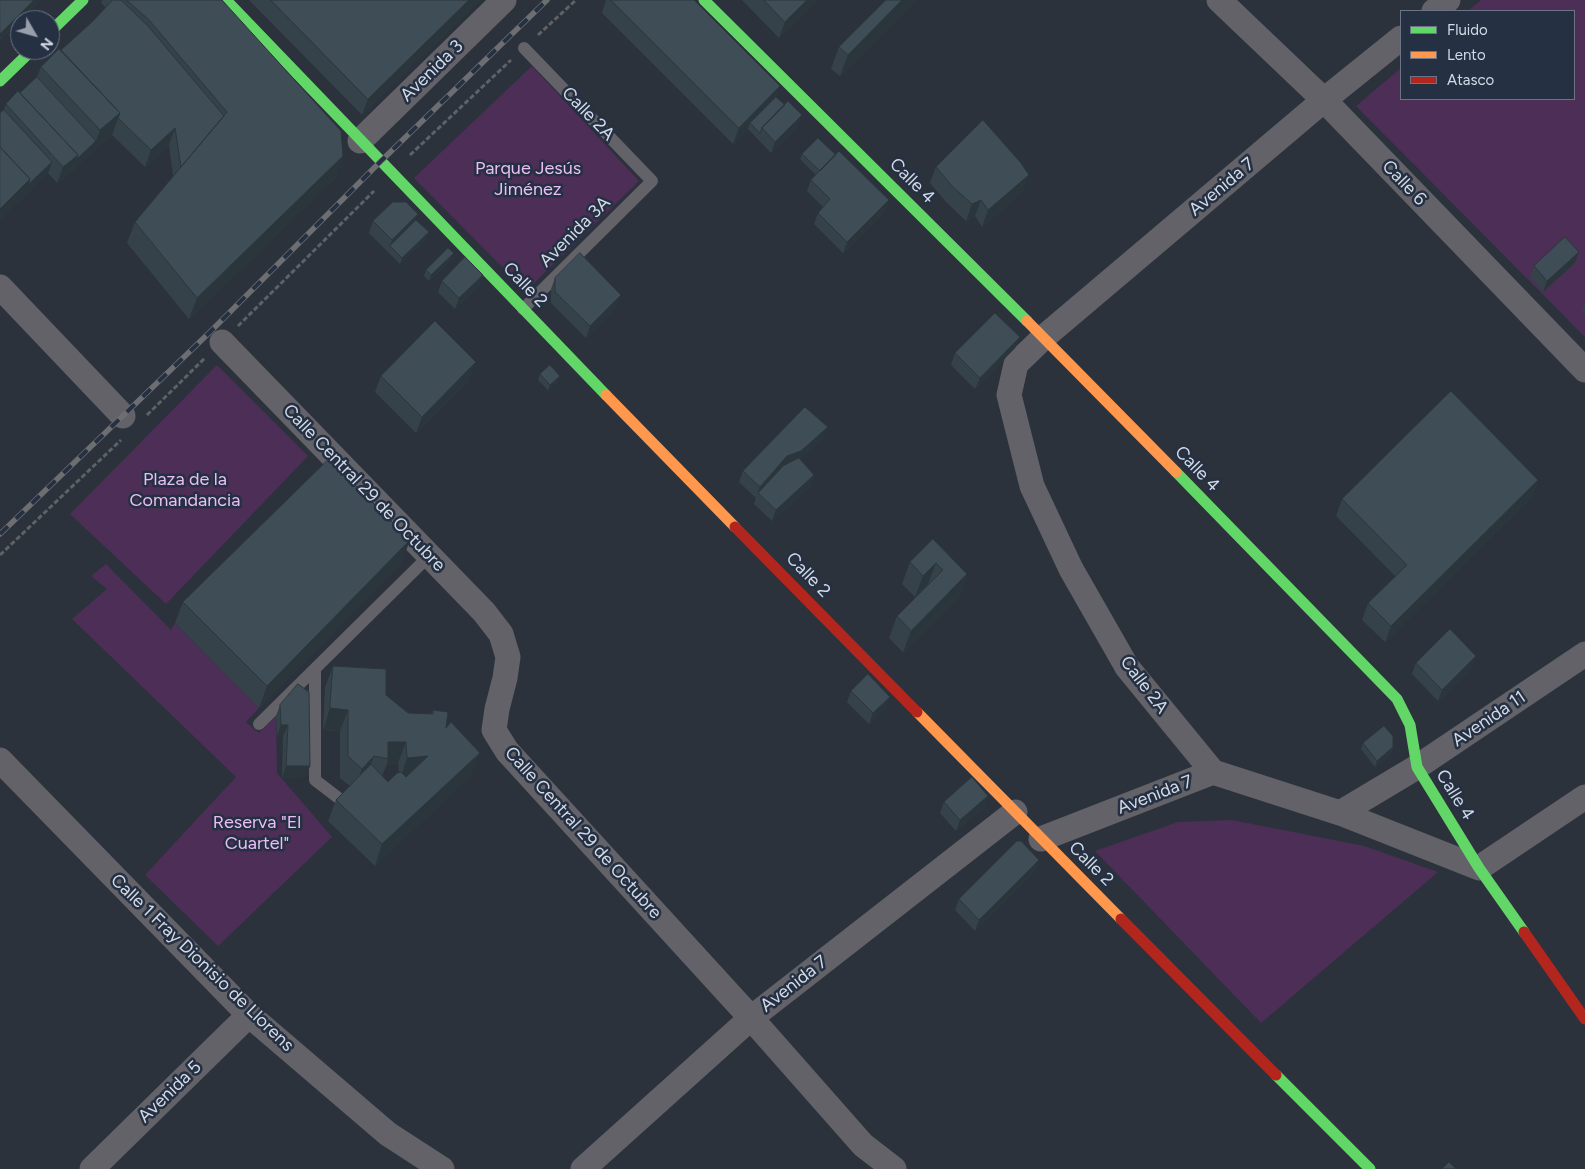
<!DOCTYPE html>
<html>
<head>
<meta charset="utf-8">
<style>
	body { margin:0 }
	#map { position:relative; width:1585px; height:1169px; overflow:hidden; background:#2c323c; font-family:Figtree,sans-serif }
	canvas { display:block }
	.legend { position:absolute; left:1400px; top:10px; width:175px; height:90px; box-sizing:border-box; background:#253043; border:1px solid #6a7484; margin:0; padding:6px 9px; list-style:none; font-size:15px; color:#d2dae6 }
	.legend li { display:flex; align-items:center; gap:10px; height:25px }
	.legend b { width:25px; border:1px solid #6a7484 }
	.north { position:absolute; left:10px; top:10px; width:50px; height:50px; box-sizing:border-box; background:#253043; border:1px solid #6a7484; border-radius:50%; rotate:128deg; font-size:14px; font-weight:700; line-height:20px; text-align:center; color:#d2dae6 }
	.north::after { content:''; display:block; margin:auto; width:18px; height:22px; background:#989faa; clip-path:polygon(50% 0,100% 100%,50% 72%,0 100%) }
</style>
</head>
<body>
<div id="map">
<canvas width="1585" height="1169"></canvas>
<ul class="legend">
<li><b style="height:6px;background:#63d668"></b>Fluido</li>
<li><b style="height:6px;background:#ff974d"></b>Lento</li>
<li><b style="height:6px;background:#b3261e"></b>Atasco</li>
</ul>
<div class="north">N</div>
</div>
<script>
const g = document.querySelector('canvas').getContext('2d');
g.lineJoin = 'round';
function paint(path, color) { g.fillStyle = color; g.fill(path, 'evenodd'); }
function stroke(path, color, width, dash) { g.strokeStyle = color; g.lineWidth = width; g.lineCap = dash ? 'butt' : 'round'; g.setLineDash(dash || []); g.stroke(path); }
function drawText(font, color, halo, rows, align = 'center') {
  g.font = font + ' Figtree,sans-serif'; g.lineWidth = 5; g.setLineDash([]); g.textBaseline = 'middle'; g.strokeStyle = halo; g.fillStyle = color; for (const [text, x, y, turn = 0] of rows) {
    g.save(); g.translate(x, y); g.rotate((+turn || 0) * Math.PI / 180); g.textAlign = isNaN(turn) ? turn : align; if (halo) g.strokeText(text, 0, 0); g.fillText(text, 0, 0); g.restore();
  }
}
paint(new Path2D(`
	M 1481,0 L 1585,0 L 1585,337 L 1356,106 L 1401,68 L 1401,99 L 1574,99 L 1574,11 L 1468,11 Z
	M 532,66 L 639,181 L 526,291 L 414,178 Z
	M 217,365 L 308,456 L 166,604 L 70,514 Z
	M 106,564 L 171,630 L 175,623 L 259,708 L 246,722 L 259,733 L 276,716 L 277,773 L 332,837 L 218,946 L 145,875 L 236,777 L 72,619 L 107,589 L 91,576 Z
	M 1232,820 L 1364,846 L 1438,872 L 1261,1023 L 1095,851 L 1178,822 Z`), '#4d2e56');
stroke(new Path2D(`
	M 538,35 L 576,0
	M 410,155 L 511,60
	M 238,326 L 374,191
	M 147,415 L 205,358
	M 0,555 L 121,440`), '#5f6166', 3, [5, 2.5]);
stroke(new Path2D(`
	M 523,309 L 652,181 L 524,48
	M 315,669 L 315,780 L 341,800
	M 259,724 L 429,556`), '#626268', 12);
stroke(new Path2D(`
	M 1219,0 L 1324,100 L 1585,370
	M 1434,11 L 1448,0
	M 1401,38 L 1324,100 L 1044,337 L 1016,364 L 1009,395 L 1032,486 L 1071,569 L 1127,667 L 1213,772 L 1340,813 L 1479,868 L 1585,797
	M 360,141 L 504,0
	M 0,287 L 123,416
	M 222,342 L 484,612 L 501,634 L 508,657 L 505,678 L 497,709 L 494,730 L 507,751 L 751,1018 L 863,1145 L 894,1169
	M 0,760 L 249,1015 L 388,1134 L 442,1169
	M 1340,813 L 1417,767 L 1585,654
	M 1041,839 L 1213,772
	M 92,1169 L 249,1015
	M 583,1169 L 751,1018 L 1015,812`), '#626268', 25);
stroke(new Path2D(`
	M 226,0 L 606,395
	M 704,0 L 1027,321
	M 50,32 L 83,0
	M 0,81 L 32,50
	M 1176,472 L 1397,699 L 1410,725 L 1417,767 L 1479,868 L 1524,932
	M 1276,1075 L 1370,1169`), '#63d668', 11);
stroke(new Path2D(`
	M 1027,321 L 1176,472
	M 606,395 L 735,527
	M 917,712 L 1121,919`), '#ff974d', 11);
stroke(new Path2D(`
	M 735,527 L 917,712
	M 1121,919 L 1276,1075
	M 1524,932 L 1585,1019`), '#b3261e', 11);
const rail = new Path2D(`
	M 0,534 L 210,332 L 380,162 L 547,0`);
stroke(rail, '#6c6e72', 5.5);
stroke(rail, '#253043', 4, [11]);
paint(new Path2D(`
	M 102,0 L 222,0 L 343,156 L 335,178 L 189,319 L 127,243 L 135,222 L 173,176 L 169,145 L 145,167 L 112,135 L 92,152 L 72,171 L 57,183 L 48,173 L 0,219 L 0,113 L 4,110 L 6,104 L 20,93 L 37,77 L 41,67 L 61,50 L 92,22 L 106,8 L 101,3 Z
	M 249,0 L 480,0 L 362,115 Z
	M 606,0 L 694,0 L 776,97 L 798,126 L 771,153 L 748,129 L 733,144 L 602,13 Z
	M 742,0 L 816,0 L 816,2 L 779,38 Z
	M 886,0 L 916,0 L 840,76 L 831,69 L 839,47 Z
	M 802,154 L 836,155 L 889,200 L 885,211 L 843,253 L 814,224 L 818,213 L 823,207 L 807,191 L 811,180 L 816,175 L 800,159 Z
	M 936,167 L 1023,191 L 982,227 L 975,216 L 966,221 L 946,202 L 930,183 Z
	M 416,220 L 429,232 L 426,238 L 400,264 L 369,233 L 373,221 Z
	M 1579,252 L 1575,263 L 1543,292 L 1530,277 L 1534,266 Z
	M 452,258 L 429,281 L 424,276 L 426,270 Z
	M 483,275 L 479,286 L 455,309 L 438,292 L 442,281 Z
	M 555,278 L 617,306 L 586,338 L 551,303 L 551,289 Z
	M 1585,303 L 1585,314 L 1582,311 Z
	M 1015,348 L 975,389 L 951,365 L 955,353 Z
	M 540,374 L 558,381 L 548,390 L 538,380 Z
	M 381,376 L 470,379 L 416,433 L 375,392 Z
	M 824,438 L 800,459 L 814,475 L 810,486 L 772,521 L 754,504 L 756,497 L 756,498 L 739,482 L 743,471 Z
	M 1538,480 L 1532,497 L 1385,642 L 1362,620 L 1368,603 L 1396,577 L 1336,516 L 1342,499 Z
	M 933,539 L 967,574 L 960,595 L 903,652 L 889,638 L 897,616 L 929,585 L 915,597 L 902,584 L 910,562 Z
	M 402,562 L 259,708 L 175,623 L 183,602 Z
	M 1416,663 L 1472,667 L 1438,701 L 1412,674 Z
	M 333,666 L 386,695 L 408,713 L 431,714 L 433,710 L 446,728 L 472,774 L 375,866 L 328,821 L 336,800 L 350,786 L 340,778 L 340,731 L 323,730 L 325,687 ZM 398,763 L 399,773 L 388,782 L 382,776 L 387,764 Z
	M 851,691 L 886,708 L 869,724 L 847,702 Z
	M 280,705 L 310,766 L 306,777 L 282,778 L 283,736 L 277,736 L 276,716 Z
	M 1363,743 L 1393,747 L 1391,753 L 1375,767 L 1361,749 Z
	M 944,802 L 984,807 L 956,831 L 940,813 Z
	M 1039,860 L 1035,871 L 975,931 L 955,910 L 959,899 Z`), '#35424a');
paint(new Path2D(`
	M 34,0 L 41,0 L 21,20 L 20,20 L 20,21 L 0,41 L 0,34 Z
	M 469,0 L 480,0 L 362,115 L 368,99 Z
	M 807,0 L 816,0 L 816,2 L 779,38 L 785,22 Z
	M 902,0 L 916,0 L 840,76 L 848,55 Z
	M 780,86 L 774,103 L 750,123 L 748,129 L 733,144 L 739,128 Z
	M 120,113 L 112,135 L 92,152 L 72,171 L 57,183 L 63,167 L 96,141 L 100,130 Z
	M 802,115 L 798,126 L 771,153 L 775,142 Z
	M 175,128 L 169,145 L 145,167 L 151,150 Z
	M 343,156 L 335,178 L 189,319 L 197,298 Z
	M 52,162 L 48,173 L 0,219 L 0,209 L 30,179 Z
	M 1029,175 L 1023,191 L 982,227 L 988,210 Z
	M 889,200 L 885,211 L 843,253 L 847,242 Z
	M 981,200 L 975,216 L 966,221 L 972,204 Z
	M 418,214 L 414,226 L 390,246 L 388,252 L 392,240 Z
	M 429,232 L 426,238 L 400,264 L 402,258 Z
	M 1579,252 L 1575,263 L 1543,292 L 1547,281 Z
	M 454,253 L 452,258 L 429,281 L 431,275 Z
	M 483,275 L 479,286 L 455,309 L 459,298 Z
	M 621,295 L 617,306 L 586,338 L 590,326 Z
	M 1020,337 L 1015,348 L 975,389 L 980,378 Z
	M 476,362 L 470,379 L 416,433 L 422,417 Z
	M 560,376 L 558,381 L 548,390 L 550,385 Z
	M 828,427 L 824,438 L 797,462 L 758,493 L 756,498 L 760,487 L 787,456 Z
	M 814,475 L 810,486 L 772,521 L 776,510 Z
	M 1538,480 L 1532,497 L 1385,642 L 1391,626 Z
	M 410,540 L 402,562 L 259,708 L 267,686 Z
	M 936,563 L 928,584 L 915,597 L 923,576 Z
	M 967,574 L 960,595 L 903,652 L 911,631 Z
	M 1476,656 L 1472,667 L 1438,701 L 1442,690 Z
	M 890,697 L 886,708 L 869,724 L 873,713 Z
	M 330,708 L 348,710 L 340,731 L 323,730 Z
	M 281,725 L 288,725 L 283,736 L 277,736 Z
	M 388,742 L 406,742 L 398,763 L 387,764 L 388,759 Z
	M 1393,747 L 1391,753 L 1375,767 L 1377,761 Z
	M 480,753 L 472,774 L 375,866 L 382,844 Z
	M 374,756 L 366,777 L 354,790 L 362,769 Z
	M 428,756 L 420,778 L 400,780 L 407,758 Z
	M 286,766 L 310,766 L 306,777 L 282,778 Z
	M 988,796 L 984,807 L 956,831 L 960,820 Z
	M 1039,860 L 1035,871 L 975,931 L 979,920 Z`), '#2b363c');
const building = new Path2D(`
	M 0,0 L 34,0 L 0,34 Z
	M 113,0 L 121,0 L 147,25 L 224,116 L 181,167 L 175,128 L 151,150 L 118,118 L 120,113 L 61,50 L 92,22 Z
	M 127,0 L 222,0 L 341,131 L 343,156 L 197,298 L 135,222 L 227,112 L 149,20 Z
	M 271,0 L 469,0 L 368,99 Z
	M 611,0 L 694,0 L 780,86 L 739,128 Z
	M 764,0 L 807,0 L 785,22 Z
	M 886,0 L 902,0 L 848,55 L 839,47 Z
	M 59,49 L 120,113 L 100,130 L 41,67 Z
	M 37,77 L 96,141 L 76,160 L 78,155 L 20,93 Z
	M 18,91 L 78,155 L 63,167 L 6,104 Z
	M 776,97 L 785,105 L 762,128 L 760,133 L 750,123 Z
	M 788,101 L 802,115 L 775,142 L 762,128 Z
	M 4,110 L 52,162 L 28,185 L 30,179 L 0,147 L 0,113 Z
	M 983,120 L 1021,163 L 1029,175 L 988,210 L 981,200 L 972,204 L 952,186 L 936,167 Z
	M 818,138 L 836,155 L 820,171 L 802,154 Z
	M 0,147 L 30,179 L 0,209 Z
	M 839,151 L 889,200 L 847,242 L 818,213 L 830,199 L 811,180 Z
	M 393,202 L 406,202 L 418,214 L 392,240 L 373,221 Z
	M 416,220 L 429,232 L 402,258 L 390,246 Z
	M 1565,237 L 1579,252 L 1547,281 L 1534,266 Z
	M 448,248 L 454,253 L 431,275 L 426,270 Z
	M 580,253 L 621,295 L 590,326 L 555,292 L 555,278 Z
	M 465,257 L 483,275 L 459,298 L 442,281 Z
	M 995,313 L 1020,337 L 980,378 L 955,353 Z
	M 435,321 L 476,362 L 422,417 L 381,376 Z
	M 550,365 L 560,376 L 550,385 L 540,374 Z
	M 1451,391 L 1538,480 L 1391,626 L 1368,603 L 1407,565 L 1342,499 Z
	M 805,407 L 828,427 L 801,451 L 787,456 L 760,487 L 743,471 Z
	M 799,458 L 814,475 L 776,510 L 758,493 L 783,466 Z
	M 329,459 L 410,540 L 267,686 L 183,602 Z
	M 933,539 L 967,574 L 911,631 L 897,616 L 943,570 L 936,563 L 923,576 L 910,562 Z
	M 1450,629 L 1476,656 L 1442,690 L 1416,663 Z
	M 333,666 L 386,669 L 386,695 L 408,713 L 433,714 L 433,710 L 448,712 L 446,728 L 451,722 L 480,753 L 382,844 L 336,800 L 371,764 L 388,782 L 397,773 L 401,772 L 406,777 L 428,756 L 407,758 L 406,742 L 388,742 L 388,759 L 374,756 L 362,769 L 348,756 L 348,710 L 330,708 Z
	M 868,674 L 890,697 L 873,713 L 851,691 Z
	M 298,684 L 309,692 L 310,766 L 286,766 L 288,725 L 281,725 L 280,705 Z
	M 1384,726 L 1393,736 L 1393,747 L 1377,761 L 1363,743 Z
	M 972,777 L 988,796 L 960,820 L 944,802 Z
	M 1017,841 L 1021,841 L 1039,860 L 979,920 L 959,899 Z
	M 1449,1162 L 1456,1169 L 1442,1169 Z`);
paint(building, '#3e4d56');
stroke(building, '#2b363c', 1);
drawText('18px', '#d2dae6', '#253043', [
	["Avenida 3",432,71,-44],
	["Calle 2A",588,114,46],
	["Calle 4",912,181,45],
	["Calle 6",1404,183,46],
	["Avenida 7",1222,187,-40],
	["Avenida 3A",575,232,-45],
	["Calle 2",525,285,46],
	["Calle 4",1197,469,46],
	["Calle Central 29 de Octubre",364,488,46],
	["Calle 2",808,575,46],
	["Calle 2A",1144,685,53],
	["Avenida 11",1489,719,-34],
	["Avenida 7",1155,795,-21],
	["Calle 4",1455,795,58],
	["Calle Central 29 de Octubre",583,833,48],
	["Calle 2",1091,864,45],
	["Calle 1 Fray Dionisio de Llorens",202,963,44],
	["Avenida 7",794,984,-38],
	["Avenida 5",170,1092,-44]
]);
drawText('18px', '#ecbdf6', '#253043', [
	["Parque Jesús",528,169],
	["Jiménez",528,190],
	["Plaza de la",185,480],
	["Comandancia",185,501],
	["Reserva \"El",257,823],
	["Cuartel\"",257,844]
]);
</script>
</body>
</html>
